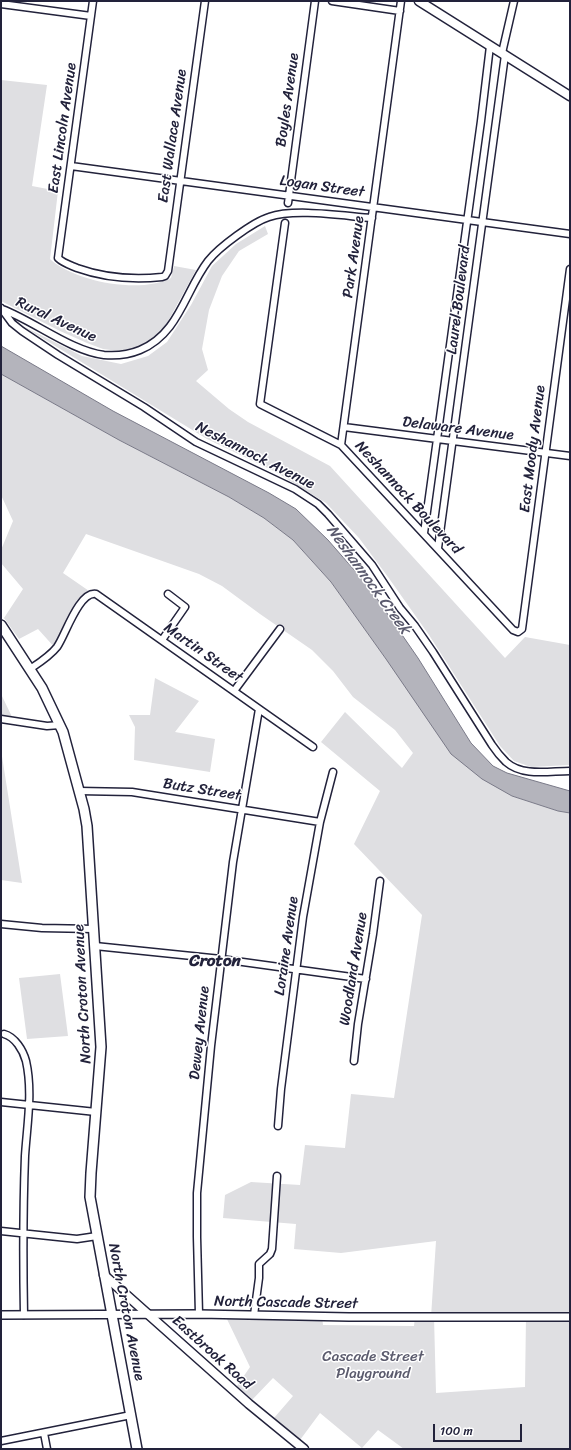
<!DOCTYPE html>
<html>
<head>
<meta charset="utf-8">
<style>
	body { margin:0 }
	#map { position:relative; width:571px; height:1450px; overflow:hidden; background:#fff; font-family:Sriracha,sans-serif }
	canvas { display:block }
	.frame { position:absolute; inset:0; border:2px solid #22223b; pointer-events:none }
	.scale { position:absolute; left:433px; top:1424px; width:89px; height:18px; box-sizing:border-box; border:2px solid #22223b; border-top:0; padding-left:5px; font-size:12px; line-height:14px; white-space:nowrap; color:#22223b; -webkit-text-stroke:3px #fff; paint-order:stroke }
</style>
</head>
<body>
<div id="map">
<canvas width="571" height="1450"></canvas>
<div class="frame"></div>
<div class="scale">100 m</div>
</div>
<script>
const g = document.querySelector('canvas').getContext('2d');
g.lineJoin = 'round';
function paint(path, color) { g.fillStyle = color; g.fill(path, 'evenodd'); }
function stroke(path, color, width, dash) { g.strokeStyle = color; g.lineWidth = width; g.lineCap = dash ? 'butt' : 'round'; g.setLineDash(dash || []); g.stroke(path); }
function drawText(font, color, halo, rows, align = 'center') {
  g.font = font + ' Sriracha,sans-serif'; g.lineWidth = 3; g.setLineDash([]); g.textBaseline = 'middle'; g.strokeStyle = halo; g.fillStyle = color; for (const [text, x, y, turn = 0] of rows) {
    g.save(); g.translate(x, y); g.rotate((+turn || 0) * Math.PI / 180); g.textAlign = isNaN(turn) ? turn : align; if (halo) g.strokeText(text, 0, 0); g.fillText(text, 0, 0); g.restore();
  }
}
paint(new Path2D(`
	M 1,80 L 47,85 L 32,186 L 58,191 L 50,259 C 75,282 141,294 171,278 L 174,266 L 196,270 L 166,325 L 154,338 L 137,348 L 119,351 L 103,349 L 87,343 L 60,331 L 1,301 Z
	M 265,226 L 268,234 L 239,251 L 222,276 L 209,310 L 202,349 L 208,370 L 196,381 L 229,409 L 248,422 L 330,466 L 505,658 L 525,637 L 570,645 L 570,765 L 531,767 L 514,761 L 500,746 L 429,635 L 388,577 L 359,538 L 326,503 L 276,472 L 207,439 L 21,325 L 82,356 L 121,364 L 148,356 L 167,342 L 191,305 L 212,266 L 236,244 Z
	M 1,374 L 119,440 L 229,497 L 264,518 L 293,540 L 331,582 L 386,659 L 512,796 L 558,811 L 570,813 L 570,1449 L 404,1449 L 378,1430 L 362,1448 L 320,1413 L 300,1440 L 274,1418 L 293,1396 L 273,1378 L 252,1400 L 237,1386 L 250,1367 L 225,1315 L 322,1316 L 323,1325 L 414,1326 L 415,1317 L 431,1317 L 436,1241 L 341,1253 L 294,1249 L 296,1224 L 223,1218 L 225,1195 L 251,1182 L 300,1185 L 305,1145 L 345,1148 L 351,1094 L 394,1098 L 422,915 L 354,844 L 380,791 L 321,742 L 345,712 L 402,768 L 413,753 L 395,730 L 353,697 L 333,671 L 312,650 L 260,614 L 222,586 L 199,574 L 86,534 L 63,573 L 92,593 L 89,594 L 56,649 L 38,629 L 19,639 L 4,618 L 23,589 L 1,563 L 1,550 L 13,521 L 1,495 ZM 434,1317 L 526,1317 L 525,1387 L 436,1393 Z
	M 155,678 L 199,701 L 175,732 L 215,739 L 210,772 L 134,760 L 135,727 L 129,715 L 150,715 Z
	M 1,694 L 14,721 L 1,719 Z
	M 1,750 L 22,883 L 1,880 Z
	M 60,974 L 68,1036 L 27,1039 L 19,978 Z`), '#dfdfe2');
const water = new Path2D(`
	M 1,346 L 113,411 L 269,493 L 296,509 L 328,540 L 369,587 L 418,658 L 471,743 L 493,766 L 507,773 L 570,791 L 570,813 L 558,811 L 512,796 L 482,779 L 451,754 L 386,659 L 331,582 L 293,540 L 264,518 L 229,497 L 119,440 L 1,374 Z`);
paint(water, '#b4b4bc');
stroke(water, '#7a7a88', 1);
const minor = new Path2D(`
	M 93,1 L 58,258 C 63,263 70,265 77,268 C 105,278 133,280 162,277 L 165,276 L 168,271 L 205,1
	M 332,1 L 400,11
	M 1,4 L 91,16
	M 502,53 L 514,1
	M 71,166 L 570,234
	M 288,203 L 315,1
	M 285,223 L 260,404 L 341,445 L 513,630 L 518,632 L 522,629 L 570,269
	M 1,308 L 12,323 L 22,331 L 58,355 L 144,407 L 196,442 L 295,489 L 318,504 L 328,514 L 372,565 L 400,608 L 415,626 L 433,652 L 492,745 C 496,751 501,757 506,762 C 523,777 549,771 570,771
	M 2,309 C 34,321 71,351 104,355 C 116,356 128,355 140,350 C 179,334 185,291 208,261 C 219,247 253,222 269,217 C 295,208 344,216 372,218
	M 344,427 L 570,456
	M 341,445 L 401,1
	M 424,533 L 481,121 L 490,46
	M 438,548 L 505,55
	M 162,640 L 185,607 L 168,594
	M 30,669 C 39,663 50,656 57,647 C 65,636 79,591 96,594 L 313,747
	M 234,691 L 280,629
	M 1,719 L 47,726 L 60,725
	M 79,791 L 132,792 L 320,822
	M 1,924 L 42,928 L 94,929
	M 95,946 L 221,959 L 366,979
	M 4,1034 C 15,1037 23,1050 26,1061 C 33,1092 27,1125 25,1156 C 23,1209 23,1262 24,1315
	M 354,1061 L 358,1024 L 373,934 L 380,881
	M 1,1102 L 96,1112
	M 278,1126 L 281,1089 L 303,917 L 320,822 L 333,772
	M 1,1231 L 77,1239 L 97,1236
	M 199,1314 L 197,1237 L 197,1193 L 211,1046 L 233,862 L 259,709
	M 254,1315 L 259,1278 L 259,1264 L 270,1254 L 272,1249 L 277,1176
	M 44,1433 L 47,1449
	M 1,1441 L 131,1415`);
const tertiary = new Path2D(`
	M 1,1315 L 199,1314 L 349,1317 L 570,1317`);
const secondary = new Path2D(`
	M 419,1 L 570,96
	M 104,1275 L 249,1404 L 304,1449`);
const primary = new Path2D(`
	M 1,625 L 42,688 L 63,732 L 84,809 L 87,826 L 101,1047 L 91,1173 L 90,1197 L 137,1449`);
stroke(minor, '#22223b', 9);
stroke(tertiary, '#22223b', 10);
stroke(secondary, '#22223b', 11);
stroke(primary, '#22223b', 12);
stroke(minor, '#fff', 6);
stroke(tertiary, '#fff', 7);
stroke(secondary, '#fff', 8);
stroke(primary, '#fff', 9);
drawText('15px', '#22223b', '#fff', [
	["Boyles Avenue",288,100,-82],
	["East Lincoln Avenue",63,128,-82],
	["East Wallace Avenue",173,136,-82],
	["Logan Street",322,187,8],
	["Park Avenue",354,257,-82],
	["Laurel Boulevard",459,300,-83],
	["Rural Avenue",56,320,25],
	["Delaware Avenue",458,429,7],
	["East Moody Avenue",533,449,-83],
	["Neshannock Avenue",255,456,27],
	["Neshannock Boulevard",408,498,47],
	["Martin Street",203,653,35],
	["Butz Street",202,790,9],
	["Loraine Avenue",287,946,-82],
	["Woodland Avenue",354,969,-81],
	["North Croton Avenue",83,994,-93],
	["Dewey Avenue",200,1033,-84],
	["North Cascade Street",286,1303,1],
	["North Croton Avenue",126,1312,79],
	["Eastbrook Road",212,1353,42]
]);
drawText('15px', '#5b5b6d', '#fff', [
	["Cascade Street",373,1357],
	["Playground",373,1374]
]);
drawText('italic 16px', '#5c5c6f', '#fff', [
	["Neshannock Creek",368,580,54]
]);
drawText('bold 17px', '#22223b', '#fff', [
	["Croton",215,962]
]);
</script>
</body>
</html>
